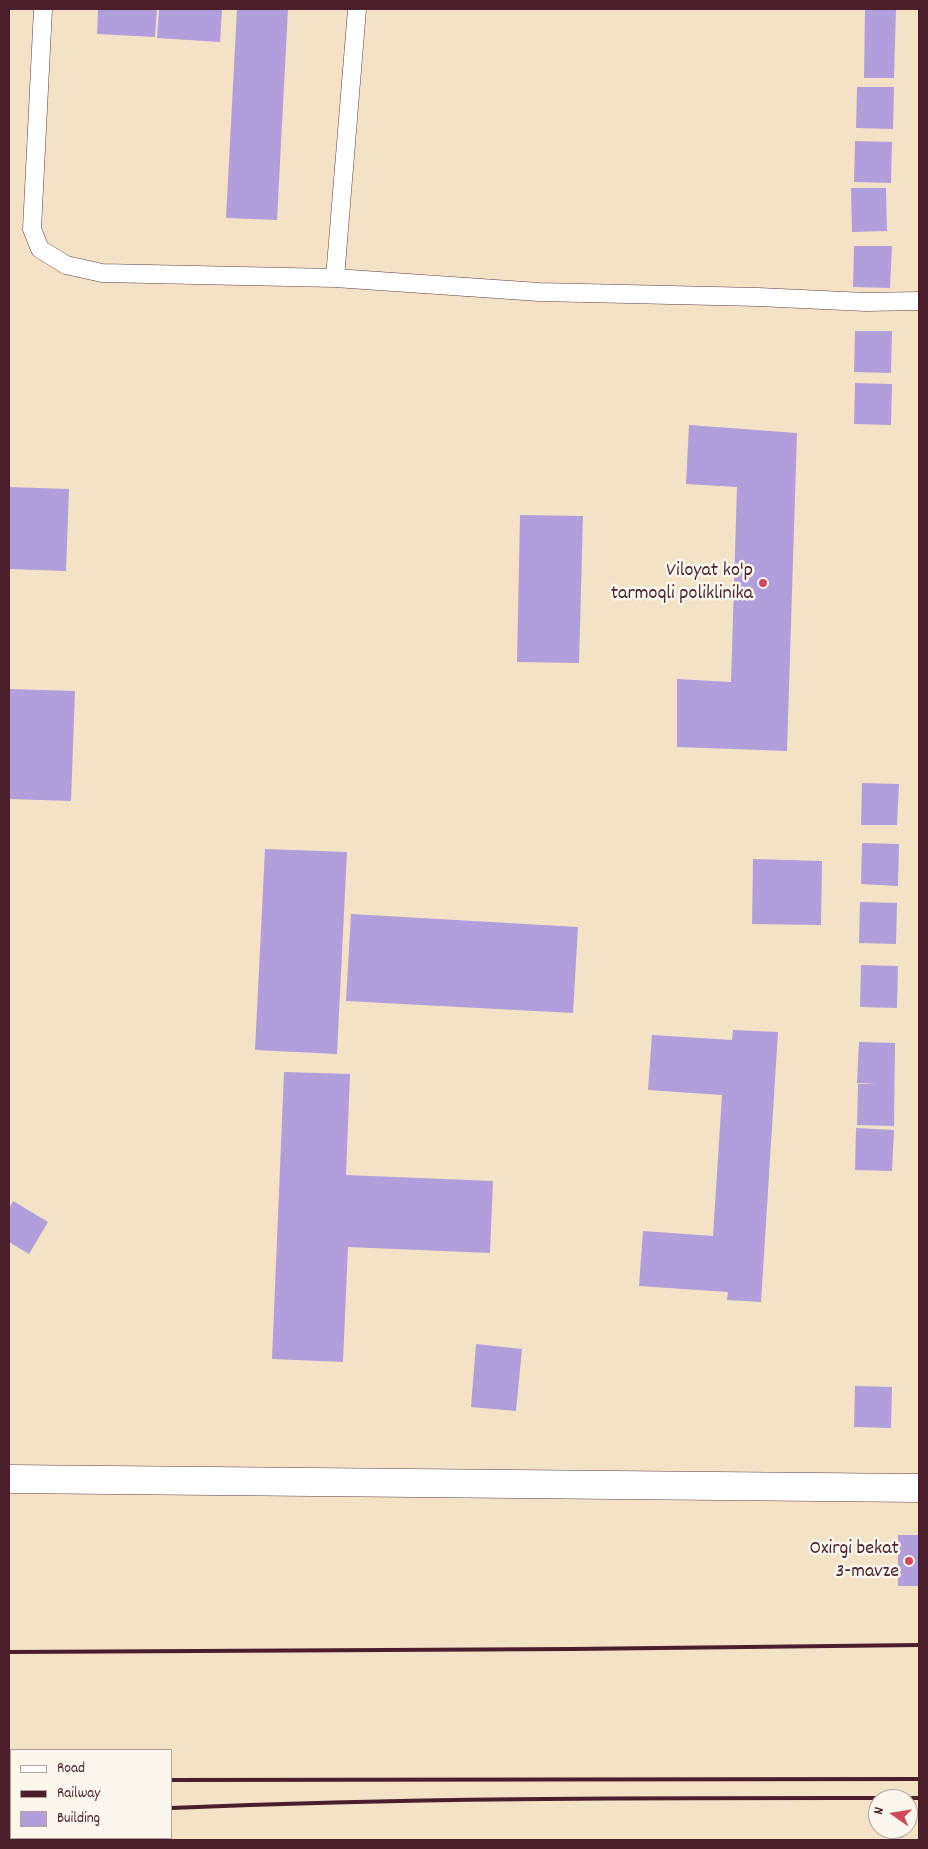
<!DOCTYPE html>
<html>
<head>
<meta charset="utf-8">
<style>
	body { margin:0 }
	#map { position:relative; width:928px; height:1849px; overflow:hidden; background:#f3e2c6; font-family:Dekko,sans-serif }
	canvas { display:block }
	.frame { position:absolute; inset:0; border:10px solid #4a1f2b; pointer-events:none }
	.legend { position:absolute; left:10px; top:1749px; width:162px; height:90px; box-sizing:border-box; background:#fbf7ec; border:1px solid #b4a19f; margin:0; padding:6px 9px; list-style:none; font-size:15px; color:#4a1f2b }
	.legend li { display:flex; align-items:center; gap:10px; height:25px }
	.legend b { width:25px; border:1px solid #b4a19f }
	.north { position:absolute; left:868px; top:1789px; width:50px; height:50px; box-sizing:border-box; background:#fbf7ec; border:1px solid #b4a19f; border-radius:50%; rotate:283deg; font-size:14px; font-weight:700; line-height:20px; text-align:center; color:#4a1f2b }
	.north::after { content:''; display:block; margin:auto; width:18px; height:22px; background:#d1495b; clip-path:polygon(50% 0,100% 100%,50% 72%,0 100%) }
</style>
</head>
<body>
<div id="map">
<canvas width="928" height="1849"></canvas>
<div class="frame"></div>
<ul class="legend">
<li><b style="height:6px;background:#fff"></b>Road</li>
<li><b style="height:6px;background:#4a1f2b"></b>Railway</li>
<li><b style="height:14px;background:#b19fdb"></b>Building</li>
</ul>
<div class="north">N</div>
</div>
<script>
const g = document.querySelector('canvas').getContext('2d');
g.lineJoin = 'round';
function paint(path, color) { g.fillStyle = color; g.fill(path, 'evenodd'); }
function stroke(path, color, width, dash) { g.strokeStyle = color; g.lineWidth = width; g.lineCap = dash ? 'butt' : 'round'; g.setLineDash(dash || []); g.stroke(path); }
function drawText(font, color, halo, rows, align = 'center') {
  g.font = font + ' Dekko,sans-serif'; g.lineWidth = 5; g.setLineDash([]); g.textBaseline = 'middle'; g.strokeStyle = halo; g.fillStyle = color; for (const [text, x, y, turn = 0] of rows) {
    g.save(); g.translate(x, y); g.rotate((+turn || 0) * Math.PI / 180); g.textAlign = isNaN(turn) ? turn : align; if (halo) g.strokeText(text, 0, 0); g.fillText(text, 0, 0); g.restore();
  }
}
paint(new Path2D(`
	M 98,9 L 157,9 L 155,37 L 97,34 Z
	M 159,9 L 222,9 L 220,42 L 157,38 Z
	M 237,9 L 288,9 L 277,220 L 226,218 Z
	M 865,9 L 896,9 L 894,78 L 864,78 Z
	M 857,87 L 894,87 L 893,129 L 856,128 Z
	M 855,141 L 892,142 L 891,183 L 854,182 Z
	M 851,188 L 886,188 L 887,231 L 852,232 Z
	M 854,246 L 892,246 L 890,288 L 853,287 Z
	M 855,331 L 892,331 L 891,373 L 854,372 Z
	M 855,383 L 892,384 L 891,425 L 854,424 Z
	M 689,425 L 797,433 L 787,751 L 677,747 L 677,679 L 731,682 L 737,487 L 686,484 Z
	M 9,487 L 69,489 L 66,571 L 9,569 Z
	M 520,515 L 583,516 L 579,663 L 517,662 Z
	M 9,689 L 75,691 L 71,801 L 9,799 Z
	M 862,783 L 899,784 L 897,825 L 861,825 Z
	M 862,843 L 899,844 L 898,886 L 861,884 Z
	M 265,849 L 347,852 L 337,1054 L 255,1050 Z
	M 753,859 L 822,861 L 821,925 L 752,924 Z
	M 860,902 L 897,903 L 896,944 L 859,943 Z
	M 351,914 L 578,927 L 573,1013 L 346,1001 Z
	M 861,965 L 898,966 L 897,1008 L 860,1007 Z
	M 733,1030 L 778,1032 L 761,1302 L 727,1300 L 728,1292 L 639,1286 L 643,1231 L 713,1236 L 722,1095 L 648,1090 L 652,1035 L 732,1040 Z
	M 859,1042 L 895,1043 L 894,1126 L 857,1125 L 858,1084 L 877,1084 L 857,1083 Z
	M 284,1072 L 350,1074 L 346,1175 L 493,1181 L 490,1253 L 348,1247 L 343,1362 L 272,1359 Z
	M 856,1128 L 894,1130 L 892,1171 L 855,1170 Z
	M 13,1201 L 48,1222 L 29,1254 L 9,1242 L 9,1209 Z
	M 476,1344 L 522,1349 L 516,1411 L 471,1407 Z
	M 855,1386 L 892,1387 L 891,1428 L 854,1427 Z
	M 898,1535 L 919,1535 L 919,1586 L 898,1586 Z`), '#b19fdb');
const lane = new Path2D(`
	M 43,9 L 32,229 L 40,249 L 66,265 L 102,273 L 335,278 L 539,292 L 758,297 L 866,302 L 919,301
	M 335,278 L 357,9`);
const street = new Path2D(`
	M 9,1479 L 919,1488`);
stroke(lane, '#633c42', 19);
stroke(street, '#633c42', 29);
stroke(lane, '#fff', 18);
stroke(street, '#fff', 28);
stroke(new Path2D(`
	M 9,1652 L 572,1649 L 919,1645
	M 171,1780 L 919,1779
	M 9,1781 L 11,1781
	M 171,1808 C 421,1797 670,1798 919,1798
	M 9,1815 L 11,1815`), '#4a1f2b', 4);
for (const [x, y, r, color] of [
	[763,583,5,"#d1495b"],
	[909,1561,5,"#d1495b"]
]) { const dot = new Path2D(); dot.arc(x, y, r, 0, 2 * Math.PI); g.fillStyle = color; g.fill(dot); stroke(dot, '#fbf7ec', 2); }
drawText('20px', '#4a1f2b', '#fbf7ec', [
	["Viloyat ko'p",753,572],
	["tarmoqli poliklinika",753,595],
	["Oxirgi bekat",899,1550],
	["3-mavze",899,1573]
], 'right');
</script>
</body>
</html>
